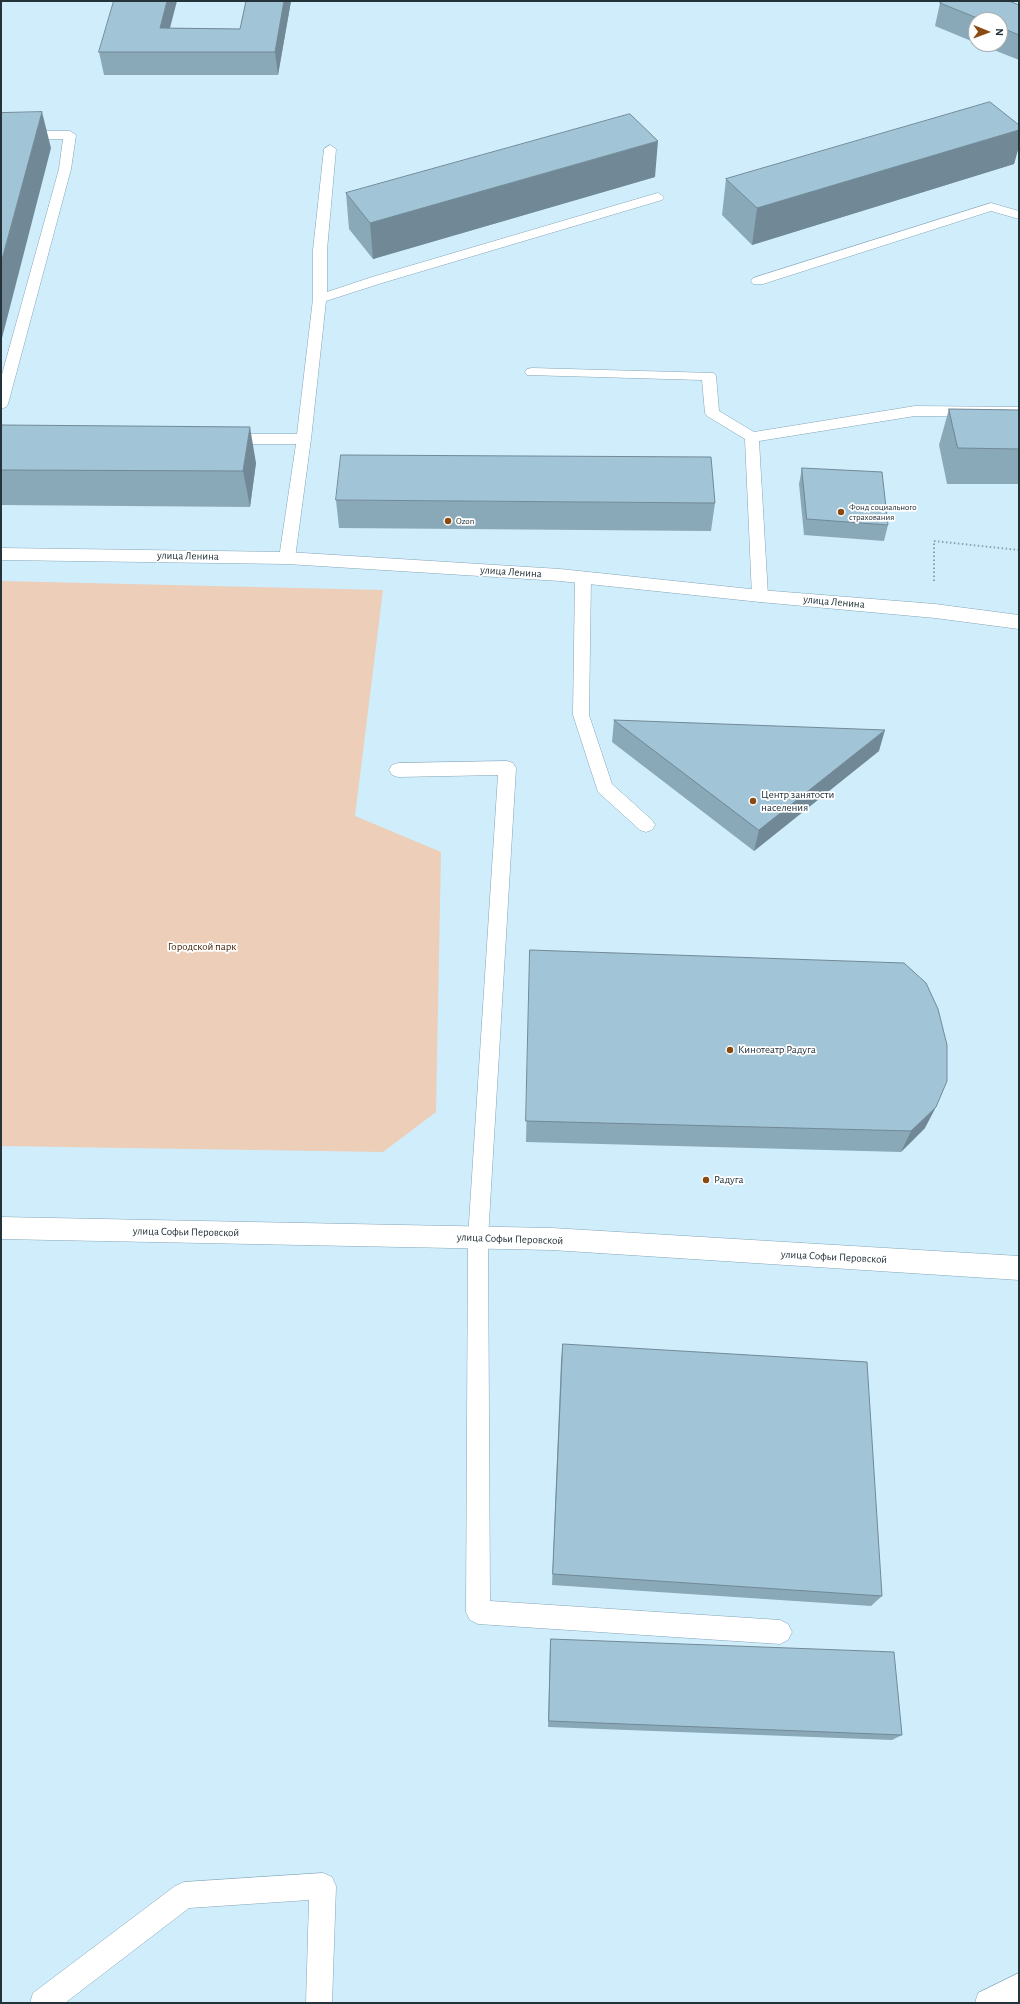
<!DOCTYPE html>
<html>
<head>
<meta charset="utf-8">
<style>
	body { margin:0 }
	#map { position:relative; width:1020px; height:2004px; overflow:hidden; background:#d0edfc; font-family:"Alegreya Sans",sans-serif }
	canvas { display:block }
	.frame { position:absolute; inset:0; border:2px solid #243239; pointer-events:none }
	.north { position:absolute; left:968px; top:12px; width:40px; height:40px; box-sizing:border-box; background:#fff; border:1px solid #a7adb0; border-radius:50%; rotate:91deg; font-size:11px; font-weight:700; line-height:16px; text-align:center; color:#243239 }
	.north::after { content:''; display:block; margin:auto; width:14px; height:18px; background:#8a4a12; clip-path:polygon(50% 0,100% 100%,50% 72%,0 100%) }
</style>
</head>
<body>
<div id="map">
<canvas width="1020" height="2004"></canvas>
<div class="frame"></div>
<div class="north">N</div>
</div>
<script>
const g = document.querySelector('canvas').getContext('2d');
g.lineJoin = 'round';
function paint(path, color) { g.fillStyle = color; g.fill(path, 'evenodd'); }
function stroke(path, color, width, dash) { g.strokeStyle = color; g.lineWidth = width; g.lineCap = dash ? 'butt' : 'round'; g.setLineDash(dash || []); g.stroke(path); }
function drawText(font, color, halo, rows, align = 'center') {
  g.font = font + ' "Alegreya Sans",sans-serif'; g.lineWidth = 3.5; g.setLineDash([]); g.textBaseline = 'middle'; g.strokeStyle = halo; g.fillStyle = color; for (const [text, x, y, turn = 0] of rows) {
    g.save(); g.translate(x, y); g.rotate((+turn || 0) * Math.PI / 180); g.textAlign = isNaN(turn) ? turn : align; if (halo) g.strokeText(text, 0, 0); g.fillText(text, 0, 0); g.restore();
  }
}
paint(new Path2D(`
	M 1,581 L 383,590 L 355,816 L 441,852 L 436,1112 L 383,1152 L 1,1146 Z`), '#ecceb9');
const lane = new Path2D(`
	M 1,131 L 70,131 L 76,135 L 71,169 L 8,404 L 6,407 L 1,409 L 1,378 L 59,169 L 63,139 L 1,139 Z
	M 330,145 L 336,149 L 327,250 L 327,292 L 372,277 L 654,194 L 658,193 L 664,197 L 662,200 L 382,283 L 326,301 L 311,439 L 295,558 L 292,562 L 287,563 L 282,562 L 279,558 L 296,444 L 227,444 L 222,442 L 220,439 L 222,436 L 227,434 L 297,434 L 313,299 L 313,250 L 324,149 Z
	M 991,203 L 1019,211 L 1019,219 L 991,211 L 763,284 L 753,284 L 751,281 L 753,278 Z
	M 532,368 L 714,373 L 716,376 L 719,411 L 754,432 L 915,406 L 1019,407 L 1019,417 L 915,416 L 759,441 L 768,596 L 766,600 L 760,602 L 754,600 L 752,596 L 745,439 L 707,416 L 705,413 L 702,380 L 527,375 L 525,372 L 527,369 Z
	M 583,572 L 589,573 L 591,577 L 589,715 L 612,784 L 652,820 L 655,825 L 652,830 L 646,832 L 640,830 L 598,792 L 573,715 L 575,577 L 577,573 Z
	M 507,761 L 513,763 L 516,768 L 488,1238 L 490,1601 L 780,1620 L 788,1624 L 792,1632 L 788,1640 L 780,1644 L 478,1624 L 470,1620 L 466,1612 L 468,1238 L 498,775 L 398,777 L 392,775 L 389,770 L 392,765 L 398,763 Z
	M 323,1873 L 332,1877 L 336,1886 L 332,2003 L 306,2003 L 309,1900 L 189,1908 L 65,2003 L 30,2003 L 33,1993 L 175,1886 L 184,1882 Z
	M 1019,1973 L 1019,2001 L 1015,2003 L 975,2003 L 978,1993 Z`);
const secondary = new Path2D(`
	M 1,548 L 287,552 L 560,569 L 760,590 L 935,604 L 1019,615 L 1019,629 L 935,618 L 760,602 L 560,581 L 287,564 L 1,560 Z
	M 1,1217 L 552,1228 L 1019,1256 L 1019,1280 L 552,1250 L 1,1239 Z`);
stroke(lane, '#83a5b6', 1);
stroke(secondary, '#83a5b6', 1);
stroke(new Path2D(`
	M 934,581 L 934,541 L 1019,550`), '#8ba2ae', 2, [1.5, 2.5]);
paint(lane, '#fff');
paint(secondary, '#fff');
paint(new Path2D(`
	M 291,1 L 278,75 L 104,75 L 99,52 L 170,28 L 240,29 Z
	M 940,3 L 1019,5 L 1019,60 L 979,44 L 1000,44 L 1000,20 L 976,20 L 976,43 L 935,26 Z
	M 1019,125 L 1019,146 L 1014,164 L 752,245 L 722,215 L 726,179 Z
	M 655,177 L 373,259 L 349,229 L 346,193 Z
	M 949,409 L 1019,410 L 1019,484 L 947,484 L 939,445 Z
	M 1,425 L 256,463 L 250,507 L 1,505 Z
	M 802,468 L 888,525 L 884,541 L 804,535 L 799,484 Z
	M 336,500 L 715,503 L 711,531 L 339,528 Z
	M 614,720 L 879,751 L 754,851 L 612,742 Z
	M 530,950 L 925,1128 L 901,1152 L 526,1142 Z
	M 563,1344 L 882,1596 L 871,1606 L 552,1585 L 561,1360 Z
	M 551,1639 L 902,1735 L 892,1740 L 548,1727 L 550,1646 Z`), '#8aa9b8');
paint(new Path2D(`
	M 167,1 L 177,1 L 164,51 L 160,28 Z
	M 284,1 L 291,1 L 278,75 L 275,52 Z
	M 42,112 L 51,148 L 1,342 L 1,263 Z
	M 1019,130 L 1019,146 L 1014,164 L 752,245 L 757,208 Z
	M 658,141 L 655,177 L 373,259 L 370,223 Z
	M 250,427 L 256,463 L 250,507 L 243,471 Z
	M 885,730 L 879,751 L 754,851 L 759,830 Z
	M 936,1107 L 925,1128 L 901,1152 L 911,1131 Z`), '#718996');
const building = new Path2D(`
	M 114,1 L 167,1 L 160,28 L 240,29 L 246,1 L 284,1 L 275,52 L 99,52 Z
	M 944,1 L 1009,1 L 1019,5 L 1019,35 L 1000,27 L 1000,20 L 982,20 L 940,3 Z
	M 990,102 L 1019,125 L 1019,130 L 757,208 L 726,179 Z
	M 42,112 L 1,263 L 1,113 Z
	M 630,114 L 658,141 L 370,223 L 346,193 Z
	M 949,409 L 1019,410 L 1019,449 L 958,448 Z
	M 1,425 L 250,427 L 243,471 L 1,470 Z
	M 341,455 L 711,457 L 715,503 L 336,500 Z
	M 802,468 L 882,472 L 888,525 L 807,519 Z
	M 614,720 L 885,730 L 759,830 Z
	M 530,950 L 904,963 L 926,983 L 938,1009 L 947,1045 L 947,1081 L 936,1107 L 911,1131 L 526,1121 Z
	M 563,1344 L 867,1362 L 882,1596 L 553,1574 Z
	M 551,1639 L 894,1652 L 902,1735 L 549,1721 Z`);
paint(building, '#a1c4d6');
stroke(building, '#718996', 1);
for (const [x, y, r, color] of [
	[841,512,4,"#8a4a12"],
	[448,521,4,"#8a4a12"],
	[753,801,4,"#8a4a12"],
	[730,1050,4,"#8a4a12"],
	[706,1180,4,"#8a4a12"]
]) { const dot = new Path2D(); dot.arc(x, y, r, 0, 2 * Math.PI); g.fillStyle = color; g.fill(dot); stroke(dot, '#fff', 1.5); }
drawText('9px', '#243239', '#fff', [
	["Фонд социального",849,507],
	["страхования",849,517],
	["Ozon",456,521]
], 'left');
drawText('11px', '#243239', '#fff', [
	["улица Ленина",188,556,1],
	["улица Ленина",511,572,4],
	["улица Ленина",834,602,5],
	["улица Софьи Перовской",186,1232,1],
	["улица Софьи Перовской",510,1239,2],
	["улица Софьи Перовской",834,1257,3]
]);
drawText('11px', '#243239', '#fff', [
	["Центр занятости",761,795],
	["населения",761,808],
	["Кинотеатр Радуга",738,1050],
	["Радуга",714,1180]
], 'left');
drawText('11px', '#4a270b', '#fff', [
	["Городской парк",202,947]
]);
</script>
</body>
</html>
